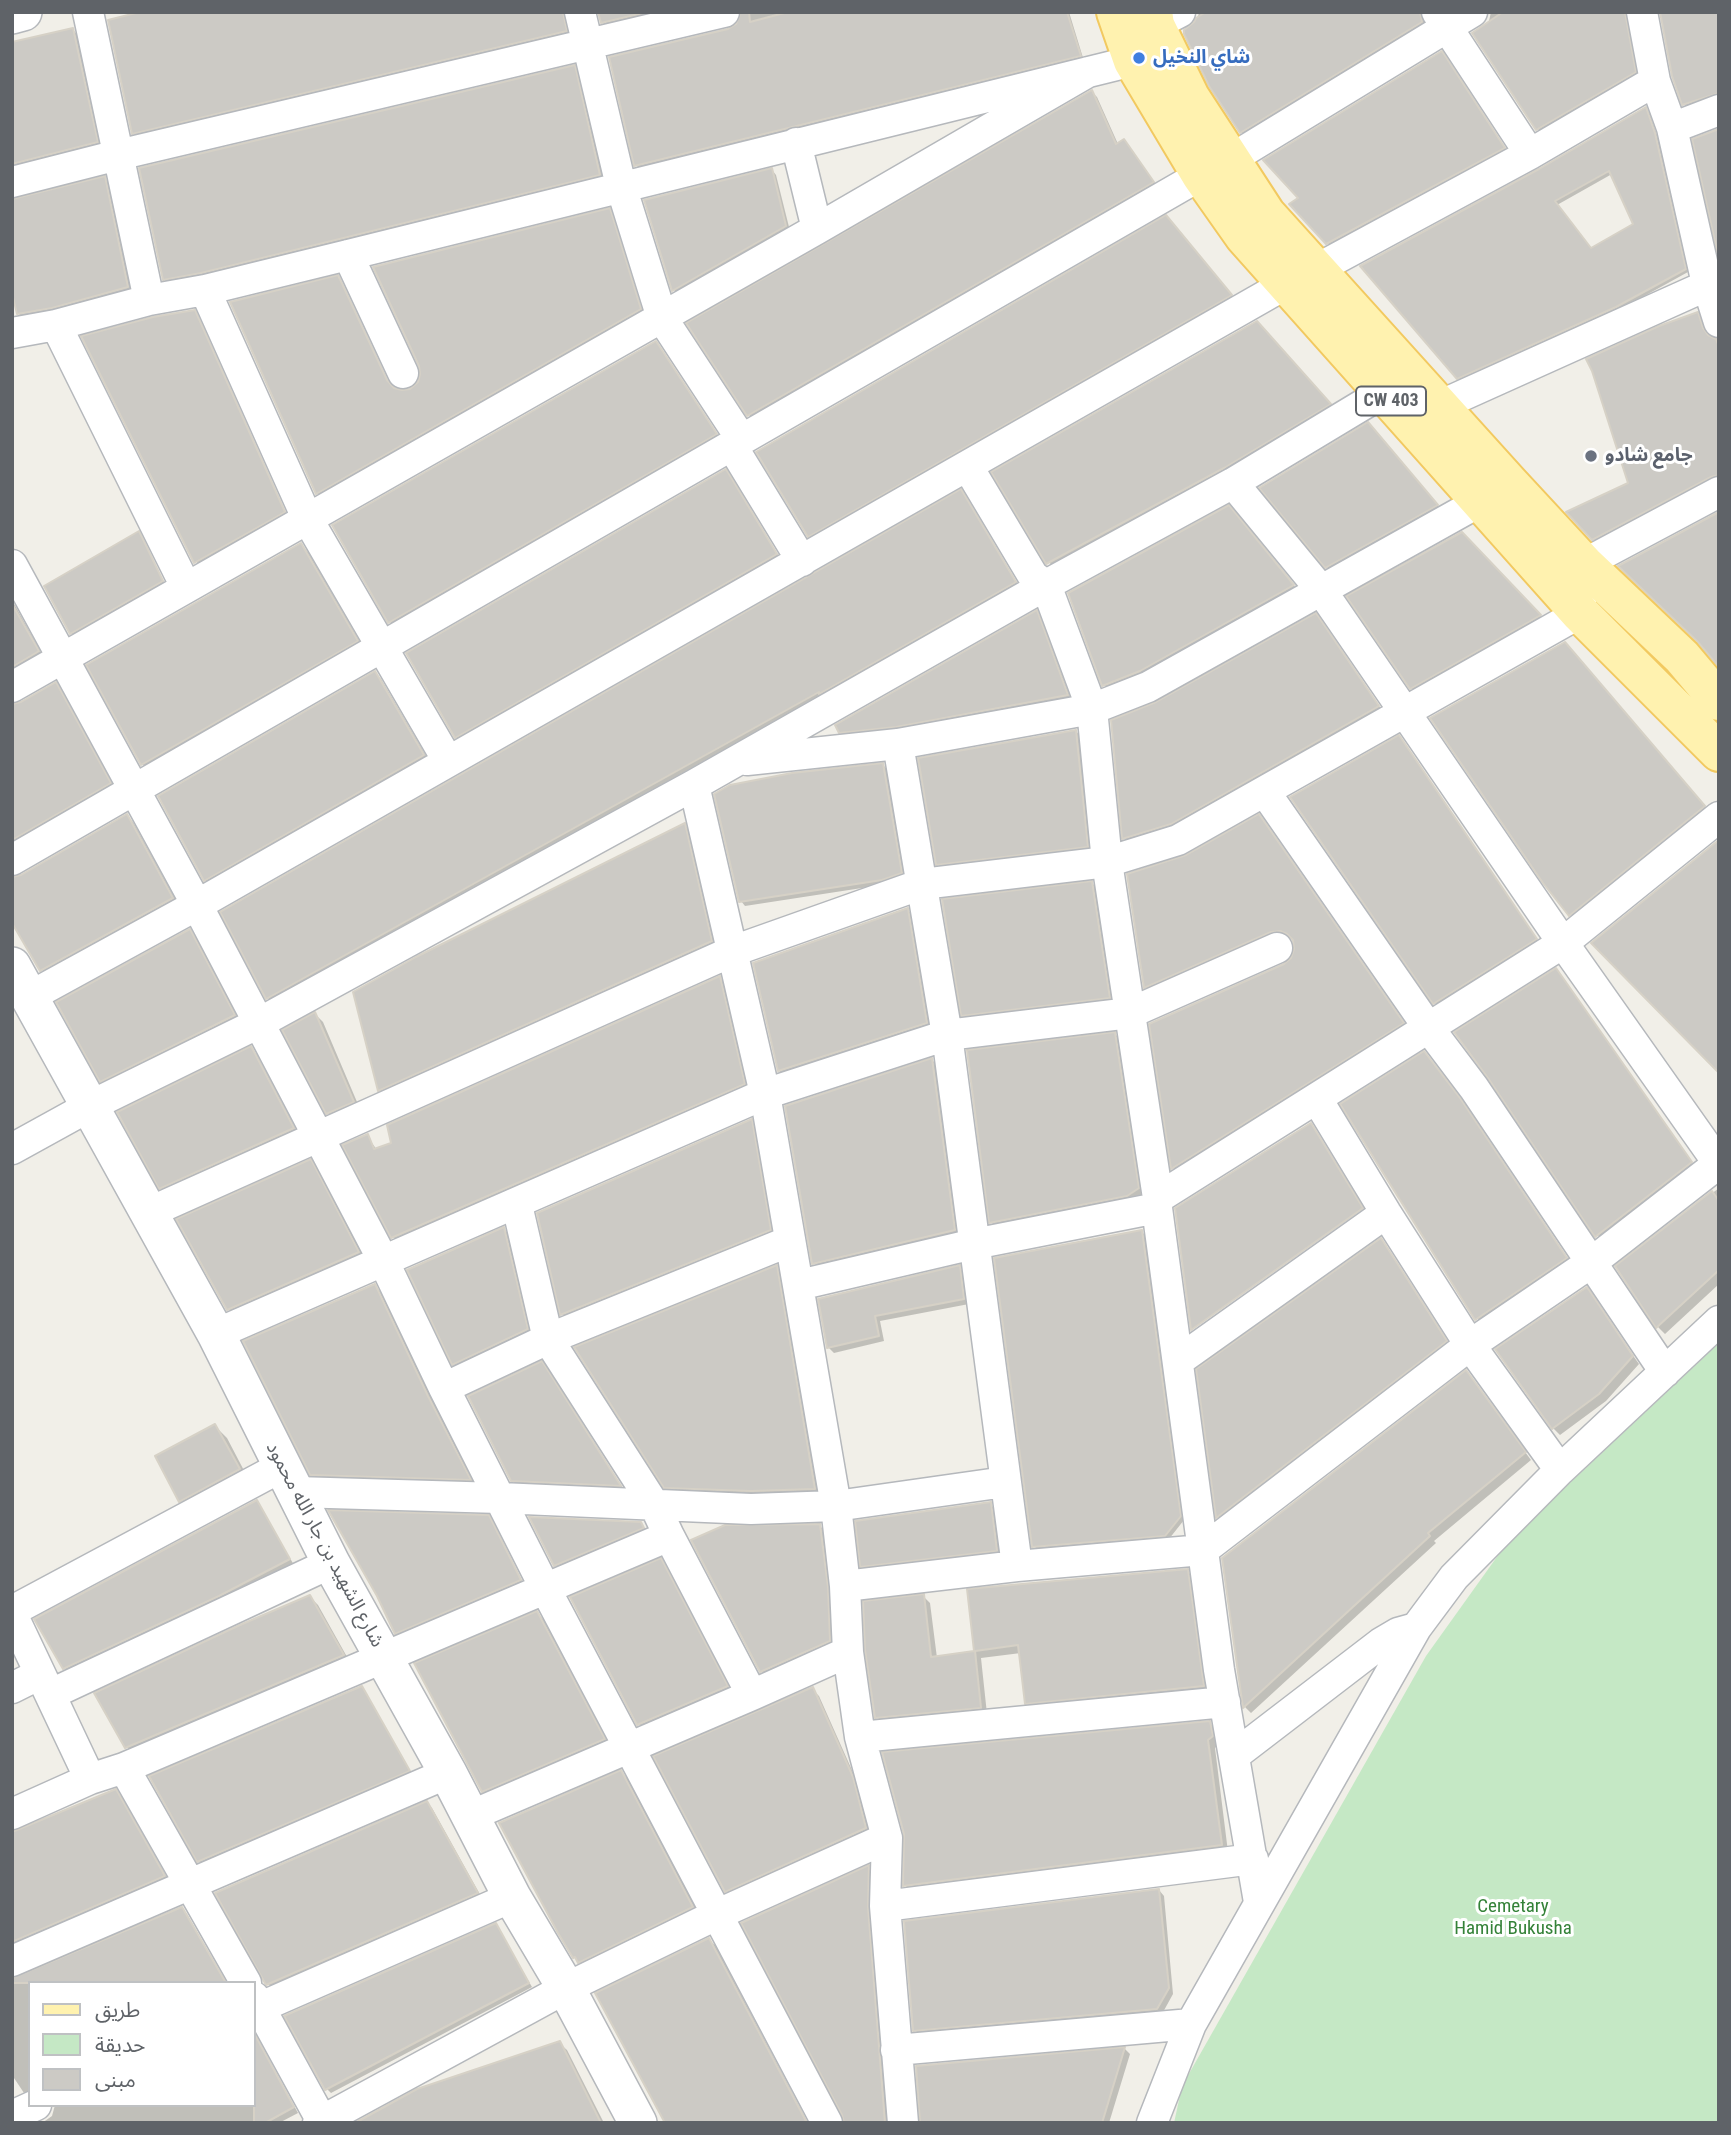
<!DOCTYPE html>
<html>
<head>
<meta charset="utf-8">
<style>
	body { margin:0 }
	#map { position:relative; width:1731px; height:2135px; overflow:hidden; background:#f1efe8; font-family:"Roboto Condensed","Noto Sans Arabic",sans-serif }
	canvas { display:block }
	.frame { position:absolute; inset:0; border:14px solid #5f6368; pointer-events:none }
	.legend { position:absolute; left:28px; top:1981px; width:228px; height:126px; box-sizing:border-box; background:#fff; border:2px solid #bfc1c3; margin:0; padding:9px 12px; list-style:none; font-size:21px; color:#5f6368 }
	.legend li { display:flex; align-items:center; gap:14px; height:35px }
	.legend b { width:35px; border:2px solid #bfc1c3 }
</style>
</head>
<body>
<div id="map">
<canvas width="1731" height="2135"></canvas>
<div class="frame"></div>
<ul class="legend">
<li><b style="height:9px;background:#fff2af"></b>طريق</li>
<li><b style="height:19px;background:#c5e8c5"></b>حديقة</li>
<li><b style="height:19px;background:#cccac5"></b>مبنى</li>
</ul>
</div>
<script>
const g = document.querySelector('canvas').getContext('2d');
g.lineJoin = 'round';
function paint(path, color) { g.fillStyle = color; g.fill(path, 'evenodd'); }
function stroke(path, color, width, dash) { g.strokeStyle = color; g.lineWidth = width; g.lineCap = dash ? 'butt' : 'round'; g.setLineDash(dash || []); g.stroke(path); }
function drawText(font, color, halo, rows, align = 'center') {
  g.font = font + ' "Roboto Condensed","Noto Sans Arabic",sans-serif'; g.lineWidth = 6; g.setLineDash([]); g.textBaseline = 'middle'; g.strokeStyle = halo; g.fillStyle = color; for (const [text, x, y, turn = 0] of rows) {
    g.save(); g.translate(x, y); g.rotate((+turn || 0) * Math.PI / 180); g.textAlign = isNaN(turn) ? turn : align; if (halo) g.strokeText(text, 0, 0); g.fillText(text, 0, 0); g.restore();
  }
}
paint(new Path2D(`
	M 1719,1343 L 1719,2123 L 1174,2123 L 1182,2086 L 1426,1656 L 1509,1540 Z`), '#c5e8c5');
paint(new Path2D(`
	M 383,12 L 568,12 L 571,36 L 138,138 L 133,133 Z
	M 599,12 L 671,12 L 607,27 L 602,22 Z
	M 743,12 L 1069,12 L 1084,61 L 641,170 L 636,165 L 729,30 L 738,25 Z
	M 1199,12 L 1426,12 L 1424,19 L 1427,27 L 1246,138 L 1241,132 L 1197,22 Z
	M 1491,12 L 1630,12 L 1640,78 L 1542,135 L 1474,33 L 1489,21 Z
	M 1719,12 L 1719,100 L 1689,110 L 1684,104 Z
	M 73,30 L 79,36 L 103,148 L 12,171 L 12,44 Z
	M 1446,58 L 1508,153 L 1332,248 L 1291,204 L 1301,198 Z
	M 574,67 L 578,71 L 603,178 L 206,276 L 168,283 L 164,279 Z
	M 1092,92 L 1097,97 L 1118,144 L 1129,147 L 1158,187 L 754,420 L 749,415 L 689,324 Z
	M 1645,109 L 1649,112 L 1658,138 L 1688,272 L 1619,310 L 1462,381 L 1458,378 L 1540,171 ZM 1612,174 L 1636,225 L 1591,250 L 1557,205 Z
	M 772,170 L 776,175 L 790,231 L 678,295 L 674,290 L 646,201 Z
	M 104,178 L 110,184 L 133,293 L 24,319 L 18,313 Z
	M 609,210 L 612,214 L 643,313 L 320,496 L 317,493 L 338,277 L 390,386 L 402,392 L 412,390 Z
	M 1170,222 L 1234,299 L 813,540 L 809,536 Z
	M 194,312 L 287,515 L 199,566 L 84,337 Z
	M 1697,314 L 1703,320 L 1710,338 L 1719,340 L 1719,481 L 1598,544 L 1568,512 L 1630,484 Z
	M 1256,323 L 1333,409 L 1229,472 L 1053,568 L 994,473 Z
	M 659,346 L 719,438 L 393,625 L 390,622 Z
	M 1372,429 L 1441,510 L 1331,571 L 1327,567 Z
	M 729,475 L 780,558 L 460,741 L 456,737 Z
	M 965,496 L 1019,586 L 271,1002 L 268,998 Z
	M 1232,512 L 1297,590 L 1145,675 L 1108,689 L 1104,685 Z
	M 138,533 L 165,584 L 74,636 L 71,633 Z
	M 1461,534 L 1546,622 L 1418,694 L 1411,688 Z
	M 301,545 L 308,552 L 364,649 L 150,772 L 142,764 L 89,666 Z
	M 12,600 L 44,658 L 12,677 Z
	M 1036,613 L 1040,616 L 1071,699 L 900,730 L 844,736 L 840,732 Z
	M 1321,621 L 1383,712 L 1177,829 L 1129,844 L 1124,838 Z
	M 1570,650 L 1710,812 L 1576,920 L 1570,914 Z
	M 375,673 L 381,679 L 429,761 L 211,885 L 205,880 Z
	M 56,684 L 61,690 L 115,789 L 12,848 L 12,706 Z
	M 1076,731 L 1082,738 L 1093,852 L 944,870 L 938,864 Z
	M 1404,742 L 1540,944 L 1439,1008 L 1435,1003 Z
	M 883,765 L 888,770 L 906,877 L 888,884 L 745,906 L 741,901 Z
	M 127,816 L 133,822 L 178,904 L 48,975 L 42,970 L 21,877 Z
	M 1263,821 L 1407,1028 L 1177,1172 L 1173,1168 L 1151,1025 L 1285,966 L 1292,960 L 1296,949 L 1293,938 L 1285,935 L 1276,936 L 1150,991 L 1145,987 L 1187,857 Z
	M 684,825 L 689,830 L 716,947 L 385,1095 L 379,1090 Z
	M 1092,883 L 1101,893 L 1118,1007 L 973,1024 L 963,1015 Z
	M 907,910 L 912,914 L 931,1028 L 784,1075 L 779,1071 L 755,964 Z
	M 189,931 L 196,938 L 240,1022 L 108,1087 L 101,1080 Z
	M 1561,975 L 1695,1168 L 1602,1241 L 1490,1077 Z
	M 720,978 L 725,984 L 749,1089 L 398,1243 L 393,1237 L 367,1136 L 377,1150 L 393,1144 Z
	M 315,1014 L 323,1022 L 360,1109 L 335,1121 L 328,1113 Z
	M 1115,1034 L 1121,1040 L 1144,1194 L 1134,1201 L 997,1228 L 991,1222 Z
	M 251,1048 L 257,1055 L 299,1135 L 167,1194 L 161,1188 Z
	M 932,1060 L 936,1064 L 958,1234 L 818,1267 L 814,1263 Z
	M 1343,1104 L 1464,1105 L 1571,1263 L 1481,1324 Z
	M 751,1121 L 756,1126 L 775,1235 L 567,1319 L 562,1314 L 539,1214 Z
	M 310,1161 L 318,1169 L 366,1260 L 236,1317 L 228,1309 Z
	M 1719,1188 L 1719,1284 L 1665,1334 L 1658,1327 L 1617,1267 Z
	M 1363,1210 L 1365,1212 L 1196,1332 L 1194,1330 Z
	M 504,1229 L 508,1233 L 531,1334 L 458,1368 L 454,1364 Z
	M 1142,1232 L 1145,1235 L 1184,1520 L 1169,1539 L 1038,1550 L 1034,1546 Z
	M 1381,1240 L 1450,1346 L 1222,1521 L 1218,1517 L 1198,1370 Z
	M 776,1267 L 782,1273 L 820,1494 L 758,1496 L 671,1493 L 665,1487 Z
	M 959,1267 L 964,1273 L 969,1304 L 880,1321 L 884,1341 L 834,1353 L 828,1347 L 820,1300 Z
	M 374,1286 L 380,1291 L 474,1484 L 317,1479 L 312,1474 Z
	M 1586,1289 L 1639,1364 L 1606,1401 L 1560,1435 L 1553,1428 Z
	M 546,1368 L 624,1490 L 517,1485 L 512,1480 Z
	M 1466,1372 L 1531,1460 L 1434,1541 L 1436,1543 L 1251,1713 L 1245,1707 L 1223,1559 Z
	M 215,1426 L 227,1438 L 250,1482 L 193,1512 L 181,1501 Z
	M 257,1502 L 294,1565 L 69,1673 L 64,1668 Z
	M 990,1504 L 1002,1516 L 1008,1562 L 874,1578 L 862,1566 Z
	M 492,1521 L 523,1583 L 399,1636 L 396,1633 Z
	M 820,1526 L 825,1531 L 832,1593 L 834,1646 L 766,1676 L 761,1671 Z
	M 644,1527 L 646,1531 L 558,1568 L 555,1565 Z
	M 661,1561 L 665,1565 L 731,1691 L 643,1729 L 639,1724 Z
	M 1187,1571 L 1194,1578 L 1210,1693 L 1034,1710 L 1027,1703 L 1021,1653 L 981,1658 L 987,1714 L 884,1724 L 877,1717 L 923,1596 L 930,1603 L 937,1658 L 976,1653 L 969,1591 Z
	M 310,1597 L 318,1605 L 351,1664 L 135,1756 L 127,1747 L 96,1694 Z
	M 537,1613 L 543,1619 L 609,1745 L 490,1796 L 484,1791 Z
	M 361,1688 L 412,1775 L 203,1865 L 199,1861 Z
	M 812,1689 L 819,1696 L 859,1786 L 872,1835 L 733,1898 L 726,1891 Z
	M 1209,1723 L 1217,1730 L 1219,1744 L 1215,1748 L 1228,1852 L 912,1893 L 905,1885 Z
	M 621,1772 L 630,1781 L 701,1916 L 583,1966 L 574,1957 Z
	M 115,1791 L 121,1796 L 169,1881 L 12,1949 L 12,1833 Z
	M 427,1803 L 432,1808 L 482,1898 L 273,1989 L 268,1984 L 217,1893 Z
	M 868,1868 L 873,1873 L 890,2123 L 846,2123 Z
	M 1159,1890 L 1164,1896 L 1173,1994 L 1162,2014 L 920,2035 L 915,2030 Z
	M 182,1909 L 187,1914 L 226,1983 L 30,1983 L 30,2095 L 26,2096 L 12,2075 L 12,1980 Z
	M 499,1930 L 532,1987 L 331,2093 L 327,2089 L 287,2017 Z
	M 709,1940 L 715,1945 L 808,2123 L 667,2123 Z
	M 254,2033 L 298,2113 L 279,2123 L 42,2123 L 52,2116 L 55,2105 L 254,2105 Z
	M 559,2043 L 567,2050 L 604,2123 L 369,2123 Z
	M 1125,2049 L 1130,2054 L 1109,2123 L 922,2123 L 918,2067 Z`), '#0003');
const building = new Path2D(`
	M 140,12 L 563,12 L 567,31 L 132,134 L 108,20 Z
	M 598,12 L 647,12 L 601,23 Z
	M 741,12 L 749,12 L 750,22 L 788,12 L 1067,12 L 1081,56 L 634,166 L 609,57 L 728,29 L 736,24 Z
	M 1206,12 L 1420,12 L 1422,22 L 1240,133 L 1209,86 L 1184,34 L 1184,30 L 1194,22 L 1196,18 Z
	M 1503,12 L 1625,12 L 1636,72 L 1536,130 L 1472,33 Z
	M 1660,12 L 1719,12 L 1719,93 L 1682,105 L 1672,76 Z
	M 73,28 L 98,142 L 12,164 L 12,42 Z
	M 1442,51 L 1505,148 L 1326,244 L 1289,204 L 1298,198 L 1263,160 Z
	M 575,65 L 600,175 L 201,273 L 163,280 L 139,168 Z
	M 1092,90 L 1116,144 L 1124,139 L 1154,182 L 747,416 L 686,323 Z
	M 1646,107 L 1655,133 L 1686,269 L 1616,307 L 1457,379 L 1360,266 L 1539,169 ZM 1609,171 L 1633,224 L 1591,248 L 1555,201 Z
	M 1719,129 L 1719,255 L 1718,255 L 1692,139 Z
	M 772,168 L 786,226 L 672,291 L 644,200 Z
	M 105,176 L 128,287 L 52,308 L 17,314 L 12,293 L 12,199 Z
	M 610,208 L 641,309 L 316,494 L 230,302 L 338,275 L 387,380 L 394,388 L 402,390 L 410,389 L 418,382 L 420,374 L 419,366 L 373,267 Z
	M 1166,215 L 1232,295 L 808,537 L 756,452 Z
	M 195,310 L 285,512 L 194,563 L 81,336 L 153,317 Z
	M 1698,312 L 1703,328 L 1708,335 L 1716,339 L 1719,347 L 1719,475 L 1711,477 L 1592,540 L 1566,512 L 1628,483 L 1592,371 L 1586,359 L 1659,326 Z
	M 1257,321 L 1331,404 L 1224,468 L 1046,564 L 991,472 Z
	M 656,341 L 717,434 L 388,623 L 332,525 Z
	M 1368,422 L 1438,505 L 1325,568 L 1259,488 Z
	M 726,469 L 777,554 L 455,738 L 406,653 Z
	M 961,489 L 1016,582 L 819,694 L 819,692 L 266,999 L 220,912 Z
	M 1229,505 L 1294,585 L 1140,671 L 1102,686 L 1068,593 Z
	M 1719,512 L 1719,667 L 1697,641 L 1618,566 Z
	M 139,531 L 163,581 L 70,634 L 44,586 Z
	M 1462,532 L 1541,615 L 1410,689 L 1346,596 Z
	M 301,543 L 358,641 L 141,765 L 86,665 Z
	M 12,604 L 39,651 L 12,667 Z
	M 1037,610 L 1068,695 L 896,727 L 839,733 L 835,725 Z
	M 1316,613 L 1379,706 L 1171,824 L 1122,839 L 1111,720 L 1156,702 Z
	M 1565,642 L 1705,806 L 1569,916 L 1543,883 L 1430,718 Z
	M 375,671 L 424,755 L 204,881 L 158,796 Z
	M 56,682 L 111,783 L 12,840 L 12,704 L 21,702 Z
	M 1076,730 L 1088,847 L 936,865 L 918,758 Z
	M 1399,735 L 1537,939 L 1433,1004 L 1290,797 Z
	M 883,763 L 902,873 L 882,880 L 739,902 L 714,794 L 730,785 L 792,773 Z
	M 127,814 L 173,898 L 40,971 L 12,923 L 12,877 L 21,875 Z
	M 1259,814 L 1404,1023 L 1171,1169 L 1149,1024 L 1284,964 L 1291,958 L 1294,949 L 1293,940 L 1287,934 L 1280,931 L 1271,932 L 1144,988 L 1127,874 L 1186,855 Z
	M 685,823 L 712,941 L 378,1091 L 353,992 L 416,957 Z
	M 1719,840 L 1719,1073 L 1591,943 Z
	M 1092,881 L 1110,998 L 961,1016 L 942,899 Z
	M 908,908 L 927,1023 L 778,1071 L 753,963 Z
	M 190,929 L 235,1015 L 100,1082 L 56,1002 Z
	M 1556,968 L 1692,1162 L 1595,1237 L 1488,1078 L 1454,1032 Z
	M 720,976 L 745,1084 L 391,1238 L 342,1145 L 368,1134 L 374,1149 L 391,1143 L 387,1125 Z
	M 315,1012 L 354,1102 L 326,1114 L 282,1030 Z
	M 1115,1032 L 1139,1188 L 1127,1196 L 989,1223 L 967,1050 Z
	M 251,1046 L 294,1128 L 159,1189 L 117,1112 Z
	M 1424,1051 L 1460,1098 L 1567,1258 L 1475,1320 L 1340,1104 Z
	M 932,1058 L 955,1230 L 812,1264 L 785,1106 Z
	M 752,1119 L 771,1230 L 560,1315 L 537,1213 Z
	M 1311,1123 L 1363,1208 L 1191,1330 L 1175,1208 Z
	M 311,1159 L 359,1252 L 227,1310 L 176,1219 Z
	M 1712,1191 L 1719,1201 L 1719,1270 L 1656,1328 L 1615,1266 Z
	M 504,1227 L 528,1329 L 452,1365 L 407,1270 Z
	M 1142,1230 L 1181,1516 L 1165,1536 L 1032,1547 L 994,1258 Z
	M 1381,1238 L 1447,1341 L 1216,1518 L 1196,1369 Z
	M 777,1265 L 815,1489 L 751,1491 L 664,1488 L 574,1347 Z
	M 960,1265 L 964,1299 L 875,1316 L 879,1336 L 827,1348 L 818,1299 Z
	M 375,1284 L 428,1396 L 471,1480 L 310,1475 L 243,1341 Z
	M 1587,1287 L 1633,1356 L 1599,1394 L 1552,1429 L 1495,1349 Z
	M 542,1361 L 621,1486 L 511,1481 L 468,1396 Z
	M 1466,1370 L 1526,1452 L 1428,1533 L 1430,1536 L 1243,1708 L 1222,1558 Z
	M 215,1424 L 240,1469 L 179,1502 L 155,1456 Z
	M 257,1500 L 290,1559 L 219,1596 L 63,1669 L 34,1619 Z
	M 991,1502 L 997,1551 L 860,1567 L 855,1521 Z
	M 328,1510 L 489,1515 L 521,1580 L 395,1634 L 377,1596 Z
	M 529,1517 L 641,1522 L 644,1528 L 554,1566 Z
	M 820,1524 L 828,1587 L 830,1641 L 760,1672 L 691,1540 L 725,1525 Z
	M 661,1558 L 728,1686 L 637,1725 L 570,1597 Z
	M 1188,1569 L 1204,1686 L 1025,1704 L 1018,1645 L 975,1651 L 981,1708 L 875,1718 L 865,1650 L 863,1601 L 924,1594 L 931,1657 L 974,1651 L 967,1589 Z
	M 310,1595 L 344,1655 L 125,1748 L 94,1693 L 240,1625 Z
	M 537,1611 L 605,1739 L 482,1792 L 414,1663 Z
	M 362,1686 L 410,1771 L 197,1862 L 149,1776 Z
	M 813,1687 L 853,1777 L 866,1828 L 725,1892 L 653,1756 Z
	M 1210,1721 L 1213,1736 L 1208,1740 L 1222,1845 L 903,1886 L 904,1834 L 882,1752 Z
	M 621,1770 L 693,1907 L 578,1963 L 575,1957 L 573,1958 L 558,1933 L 499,1823 Z
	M 116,1789 L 165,1876 L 12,1942 L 12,1832 Z
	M 427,1801 L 478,1893 L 266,1985 L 215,1893 Z
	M 869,1865 L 868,1907 L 885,2123 L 844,2123 L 842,2115 L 741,1923 Z
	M 1159,1889 L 1169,1988 L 1157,2009 L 913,2031 L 904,1921 Z
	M 182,1907 L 226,1983 L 12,1983 L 12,1978 Z
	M 496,1923 L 529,1983 L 325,2090 L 284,2016 Z
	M 709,1938 L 807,2123 L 665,2123 L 595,1993 Z
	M 254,2033 L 294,2107 L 265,2123 L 254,2123 Z
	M 560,2041 L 601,2123 L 355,2123 L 417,2089 Z
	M 1125,2047 L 1102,2123 L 920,2123 L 916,2066 Z`);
paint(building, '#cccac5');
stroke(building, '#d6d1c6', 2);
const minor = new Path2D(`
	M 88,12 L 149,300
	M 580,12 L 621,186 L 662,318 L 742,440
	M 1437,12 L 1530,154
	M 1642,12 L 1655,81 L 1672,128 L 1707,284 L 1719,322
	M 1155,25 L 1180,12
	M 1672,128 L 1719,110
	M 796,143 L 817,229
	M 1231,159 L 1472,12
	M 12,182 L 118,155 L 724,12
	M 348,255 L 403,373
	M 1317,269 L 1530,154 L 1655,81
	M 205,290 L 307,518 L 448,761
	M 56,325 L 186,587
	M 12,333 L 56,325 L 149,300 L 205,290 L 348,255 L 1133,61
	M 1439,406 L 1719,280
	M 732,446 L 802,561
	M 968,467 L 1033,576 L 1046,585 L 1092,709 L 1107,862 L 1158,1198 L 1157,1208 L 1219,1670 L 1259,1902
	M 1233,483 L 1321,590 L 1563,943 L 1719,1164
	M 12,565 L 197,905 L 383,1260 L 444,1388 L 546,1590 L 827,2123
	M 12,687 L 817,229 L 1088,72
	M 898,744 L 947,1035 L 1017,1566
	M 747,760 L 898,744 L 1092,709 L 1148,687 L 1481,501
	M 694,785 L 765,1094 L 836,1506 L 845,1586 L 848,1652 L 860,1737 L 887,1838 L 885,1906 L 903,2123
	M 1265,792 L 1428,1027 L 1474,1088 L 1665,1372
	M 12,860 L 1201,175
	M 29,997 L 197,905 L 1286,284
	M 1317,1099 L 1386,1213 L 1470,1345 L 1560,1470
	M 12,1149 L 90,1106 L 259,1023 L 694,785 L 1046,585 L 1233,483 L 1384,392
	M 1158,1198 L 1563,943 L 1719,817
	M 150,1212 L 733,951 L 922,884 L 1107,862 L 1178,840 L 1580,613 L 1584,564 L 1719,492
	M 799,1285 L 974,1244 L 1157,1208
	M 216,1334 L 765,1094 L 947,1035 L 1130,1013 L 1277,948
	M 1178,1361 L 1386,1213
	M 444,1388 L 548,1339 L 790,1241
	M 295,1492 L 500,1498 L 751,1509 L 836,1506 L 1005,1482
	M 669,1536 L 752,1695
	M 845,1586 L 1017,1566 L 1203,1550 L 1470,1345 L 1592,1262 L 1718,1164
	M 12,1611 L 281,1467
	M 12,1614 L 90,1779
	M 12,1688 L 40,1674
	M 51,1694 L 331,1563
	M 860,1737 L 1225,1702
	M 1235,1755 L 1381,1643 L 1398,1633 L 1416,1628
	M 124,1768 L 246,1983
	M 12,1814 L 90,1779 L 124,1768 L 669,1536 L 655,1506 L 548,1339 L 517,1205
	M 470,1816 L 752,1695 L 848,1652
	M 885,1906 L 1253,1859
	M 12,1961 L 448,1773
	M 254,1997 L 323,2123
	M 254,2010 L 512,1897
	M 896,2050 L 1191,2024
	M 12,2116 L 36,2105
	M 318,2123 L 566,1988 L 716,1915 L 887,1838
	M 1152,2123 L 1191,2024 L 1416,1628 L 1454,1577 L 1560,1470 L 1719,1321`);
const tertiary = new Path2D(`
	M 12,15 L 23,12
	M 12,966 L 216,1334 L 331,1563 L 448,1773 L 512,1897 L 566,1988 L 638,2123`);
const primary = new Path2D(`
	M 1116,12 L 1133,61 L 1201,175 L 1244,236 L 1580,613 L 1719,752
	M 1153,12 L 1155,25 L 1190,97 L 1266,214 L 1509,483 L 1584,564 L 1682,657 L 1719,701`);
stroke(minor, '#b5b8bc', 33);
stroke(tertiary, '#b5b8bc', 40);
stroke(primary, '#f2c960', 42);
stroke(minor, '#fff', 30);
stroke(tertiary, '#fff', 37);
stroke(primary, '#fff2af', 38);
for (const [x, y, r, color] of [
	[1139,58,7,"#3f7fe0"],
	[1591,456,7,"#6b7280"]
]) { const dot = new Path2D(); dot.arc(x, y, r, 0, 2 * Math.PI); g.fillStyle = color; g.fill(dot); stroke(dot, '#fff', 2.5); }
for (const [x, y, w] of [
	[1391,401,70]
]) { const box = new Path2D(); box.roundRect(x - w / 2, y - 14.5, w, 29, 5); g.fillStyle = '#fff'; g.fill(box); stroke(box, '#5f6368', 2); }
drawText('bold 18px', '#5f6368', null, [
	["CW 403",1391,401]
]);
drawText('bold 19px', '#366cbe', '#fff', [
	["شاي النخيل",1153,58]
], 'left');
drawText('bold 19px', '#5b616d', '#fff', [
	["جامع شادو",1605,456]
], 'left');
drawText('19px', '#5f6368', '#fff', [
	["شارع الشهيد بن جار الله محمود",324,1545,62]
]);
drawText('19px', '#348238', '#fff', [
	["Cemetary",1513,1907],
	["Hamid Bukusha",1513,1929]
]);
</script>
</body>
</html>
